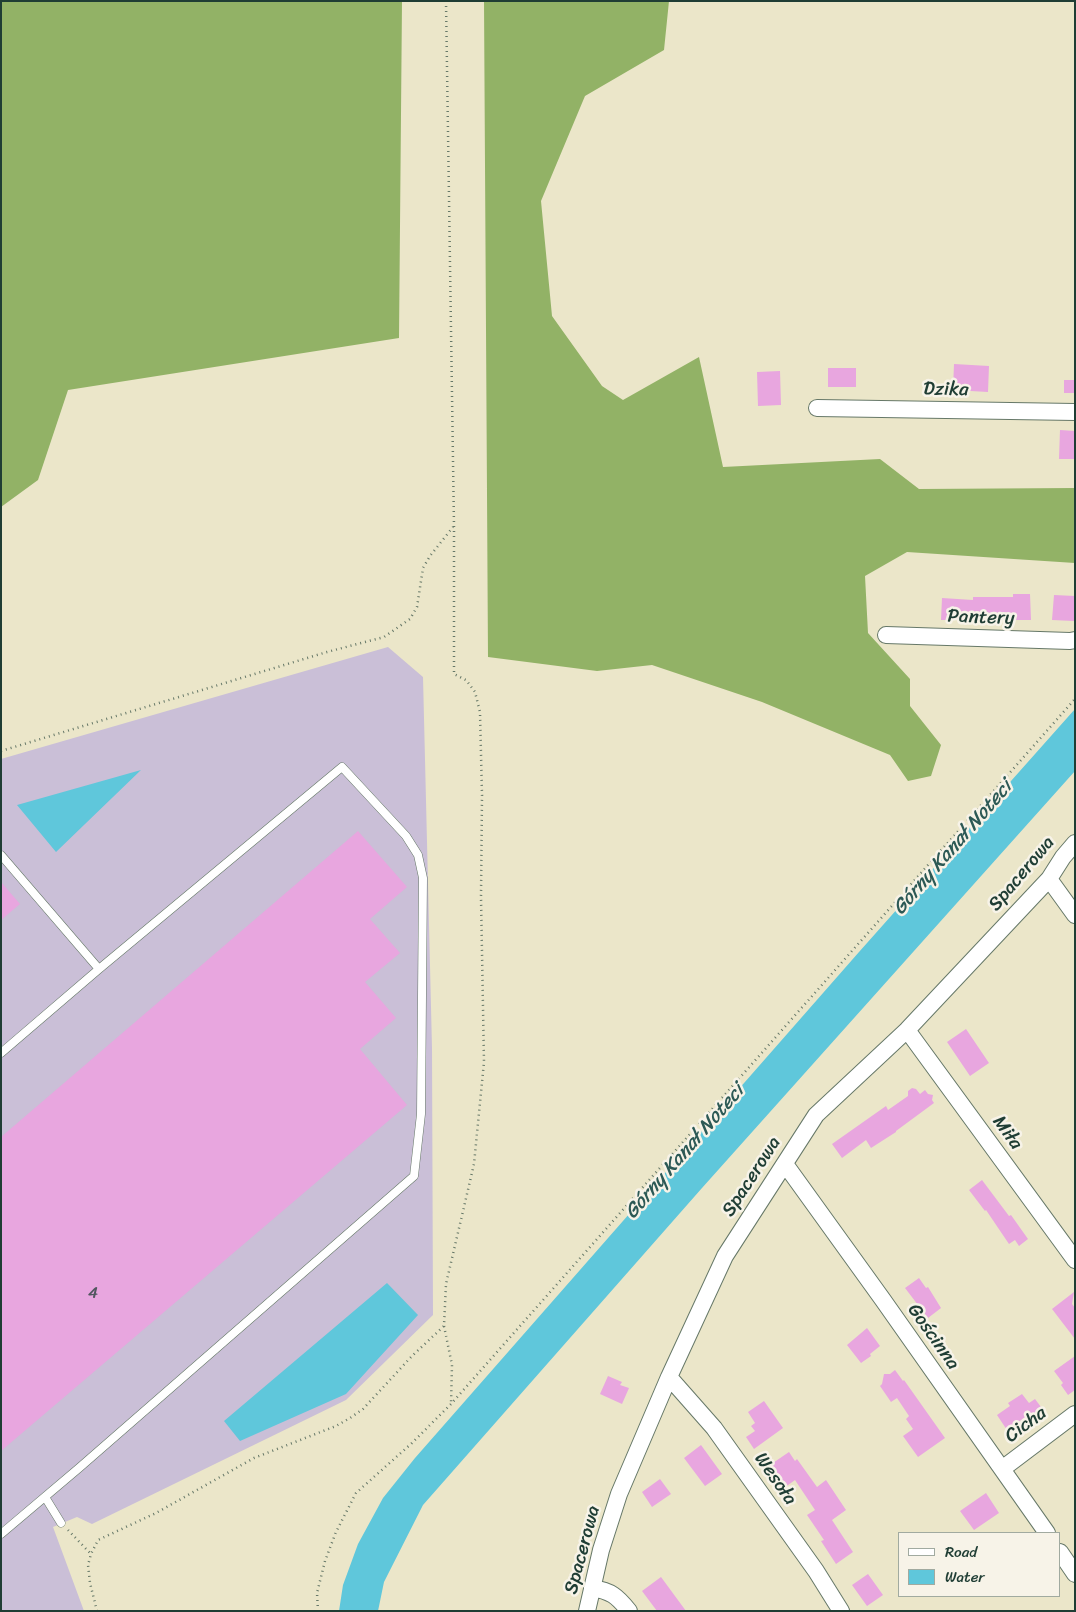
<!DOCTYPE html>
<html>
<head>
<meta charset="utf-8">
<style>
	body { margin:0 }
	#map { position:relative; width:1076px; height:1612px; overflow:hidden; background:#ebe6c9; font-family:Sriracha,sans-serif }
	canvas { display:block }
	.frame { position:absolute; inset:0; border:2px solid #1f3d34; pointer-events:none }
	.legend { position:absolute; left:898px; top:1532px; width:162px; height:65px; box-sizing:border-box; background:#f7f3e8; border:1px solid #a1aaa0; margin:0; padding:6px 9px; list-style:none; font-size:15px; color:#1f3d34 }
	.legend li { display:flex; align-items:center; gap:10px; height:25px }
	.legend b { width:25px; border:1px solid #a1aaa0 }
</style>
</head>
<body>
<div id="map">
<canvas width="1076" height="1612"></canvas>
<div class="frame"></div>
<ul class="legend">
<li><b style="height:6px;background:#fff"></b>Road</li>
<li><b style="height:14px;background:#5fc7db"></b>Water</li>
</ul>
</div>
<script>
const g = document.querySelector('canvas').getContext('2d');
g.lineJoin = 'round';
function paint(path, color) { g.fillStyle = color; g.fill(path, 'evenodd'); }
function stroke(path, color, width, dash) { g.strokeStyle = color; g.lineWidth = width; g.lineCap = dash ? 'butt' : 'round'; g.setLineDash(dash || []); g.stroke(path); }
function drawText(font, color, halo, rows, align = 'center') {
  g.font = font + ' Sriracha,sans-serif'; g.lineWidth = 5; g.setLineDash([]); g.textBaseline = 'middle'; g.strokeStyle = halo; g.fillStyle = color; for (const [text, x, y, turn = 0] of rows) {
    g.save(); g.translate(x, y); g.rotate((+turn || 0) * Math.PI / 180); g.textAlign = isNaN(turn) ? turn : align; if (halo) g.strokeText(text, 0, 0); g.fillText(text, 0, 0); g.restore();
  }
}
paint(new Path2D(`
	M 388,647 L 423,677 L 432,1048 L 433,1315 L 346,1400 L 92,1524 L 77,1517 L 53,1527 L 84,1611 L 1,1611 L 1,759 Z`), '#cabfd7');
paint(new Path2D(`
	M 1,1 L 402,1 L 399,338 L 68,390 L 38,480 L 1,507 Z
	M 484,1 L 669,1 L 664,50 L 585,96 L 541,201 L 552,316 L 602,386 L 623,400 L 699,357 L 723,467 L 880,459 L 919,489 L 1075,488 L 1075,563 L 907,552 L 865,576 L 868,633 L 910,679 L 910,706 L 941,745 L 931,776 L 908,781 L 890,755 L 762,702 L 652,665 L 597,671 L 488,657 Z`), '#92b266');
paint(new Path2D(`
	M 1075,709 L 1075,771 L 702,1188 L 423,1505 L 384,1582 L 378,1611 L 339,1611 L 343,1585 L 358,1544 L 383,1498 L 415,1458 L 859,952 Z
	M 141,770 L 56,852 L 17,805 Z
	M 387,1283 L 418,1315 L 346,1394 L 240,1441 L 224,1421 Z`), '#5fc7db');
paint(new Path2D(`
	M 954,364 L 989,366 L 988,392 L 953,390 Z
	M 828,368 L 856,368 L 856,387 L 828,387 Z
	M 780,371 L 781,405 L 758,406 L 757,372 Z
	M 1064,380 L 1075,380 L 1075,393 L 1064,393 Z
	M 1060,430 L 1075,431 L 1075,459 L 1059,459 Z
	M 1013,594 L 1030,594 L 1031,620 L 941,620 L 942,598 L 973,600 L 973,597 L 1013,597 Z
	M 1054,595 L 1075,596 L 1074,621 L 1052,620 Z
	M 358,831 L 407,887 L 370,919 L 400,953 L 365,982 L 396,1018 L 360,1049 L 407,1105 L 1,1451 L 1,1137 Z
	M 1,882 L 20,904 L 1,920 Z
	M 966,1029 L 989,1063 L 970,1076 L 947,1042 Z
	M 912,1088 L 916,1089 L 920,1094 L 925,1090 L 928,1094 L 933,1095 L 932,1100 L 934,1103 L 896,1131 L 896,1132 L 871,1148 L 866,1140 L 842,1158 L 832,1144 L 886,1106 L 888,1110 L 908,1096 L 908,1091 Z
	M 982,1180 L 1009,1216 L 1011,1215 L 1028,1239 L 1019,1246 L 1015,1240 L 1009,1244 L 986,1210 L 985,1211 L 969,1190 Z
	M 919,1278 L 926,1288 L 928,1287 L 941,1308 L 928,1318 L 905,1288 Z
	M 1074,1292 L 1072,1304 L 1075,1308 L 1075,1339 L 1052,1309 Z
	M 867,1328 L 880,1346 L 870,1354 L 871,1356 L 861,1363 L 847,1345 Z
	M 1075,1356 L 1075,1390 L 1068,1395 L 1061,1385 L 1063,1383 L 1054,1371 Z
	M 895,1370 L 903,1381 L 904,1380 L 945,1438 L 918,1457 L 903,1436 L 913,1429 L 906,1419 L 909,1416 L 897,1398 L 891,1402 L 880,1386 L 882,1384 L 884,1374 L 890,1374 Z
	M 608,1376 L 622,1382 L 620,1385 L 629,1388 L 622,1404 L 600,1394 Z
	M 1022,1394 L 1029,1403 L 1035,1399 L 1047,1415 L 1037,1421 L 1031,1413 L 1007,1430 L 997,1415 L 1010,1406 L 1008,1403 Z
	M 764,1401 L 783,1428 L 754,1449 L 746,1437 L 755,1431 L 751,1426 L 755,1423 L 748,1412 Z
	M 701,1445 L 722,1474 L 705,1486 L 684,1458 Z
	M 789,1452 L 795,1461 L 797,1459 L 817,1487 L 826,1480 L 846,1510 L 832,1520 L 853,1552 L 836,1564 L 821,1541 L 824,1540 L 807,1515 L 815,1510 L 795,1480 L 784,1488 L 781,1482 L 779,1484 L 767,1467 Z
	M 660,1479 L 671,1494 L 652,1507 L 642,1492 Z
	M 986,1493 L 999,1513 L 974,1530 L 960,1511 Z
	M 868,1574 L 883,1595 L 867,1606 L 852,1585 Z
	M 661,1577 L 686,1611 L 657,1611 L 642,1591 Z`), '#e8a6df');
const lane = new Path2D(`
	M 1,855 L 99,969
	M 1,1053 L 99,969 L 342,767 L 406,836 L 418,855 L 423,878 L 421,1114 L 414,1176 L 79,1468 L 1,1534
	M 45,1497 L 61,1523`);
const street = new Path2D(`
	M 817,408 L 1075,412
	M 886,635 L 1070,641 L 1075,640
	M 1049,879 L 1075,915
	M 907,1030 L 1075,1260
	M 785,1164 L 883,1300 L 1047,1533
	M 669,1377 L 714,1428 L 816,1571 L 841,1611
	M 1002,1469 L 1075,1414
	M 1060,1552 L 1075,1574
	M 592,1588 C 611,1591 617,1596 629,1611
	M 587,1611 L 601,1550 L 619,1494 L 669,1377 L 725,1256 L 816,1115 L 907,1030 L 1049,879 L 1063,857 L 1075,843`);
stroke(lane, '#667868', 9);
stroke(street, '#667868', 18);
stroke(new Path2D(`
	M 446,1 L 454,526 L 454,674 L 466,680 L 475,692 L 480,712 L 482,795 L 481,897 L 484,1062 L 474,1164 L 446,1284 L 444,1326 L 452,1365 L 451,1404
	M 1,751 L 327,652 L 384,637 L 410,619 L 417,607 L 423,568 L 430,556 L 453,527
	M 68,1530 L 91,1554
	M 97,1611 L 90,1583 L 88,1565 L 91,1554 L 98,1540 L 156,1513 L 254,1458 L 336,1426 L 350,1418 L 363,1409 L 412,1356 L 444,1326
	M 318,1611 L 317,1593 L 325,1561 L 336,1532 L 356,1493 L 412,1443 L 451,1404 L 1075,699`), '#667868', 2.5, [1, 4]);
stroke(lane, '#fff', 8);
stroke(street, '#fff', 16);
drawText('16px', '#51575f', null, [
	["4",93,1294]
]);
drawText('19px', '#1f3d34', '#f7f3e8', [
	["Dzika",946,390,1],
	["Pantery",981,618,2],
	["Spacerowa",1022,874,-50],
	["Miła",1007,1133,54],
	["Spacerowa",752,1177,-57],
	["Gościnna",933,1337,55],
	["Cicha",1026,1425,-37],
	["Wesoła",775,1479,55],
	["Spacerowa",583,1550,-75]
]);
drawText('italic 20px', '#2c5955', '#f7f3e8', [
	["Górny Kanał Noteci",953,848,-49],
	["Górny Kanał Noteci",685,1152,-49]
]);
</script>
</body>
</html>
